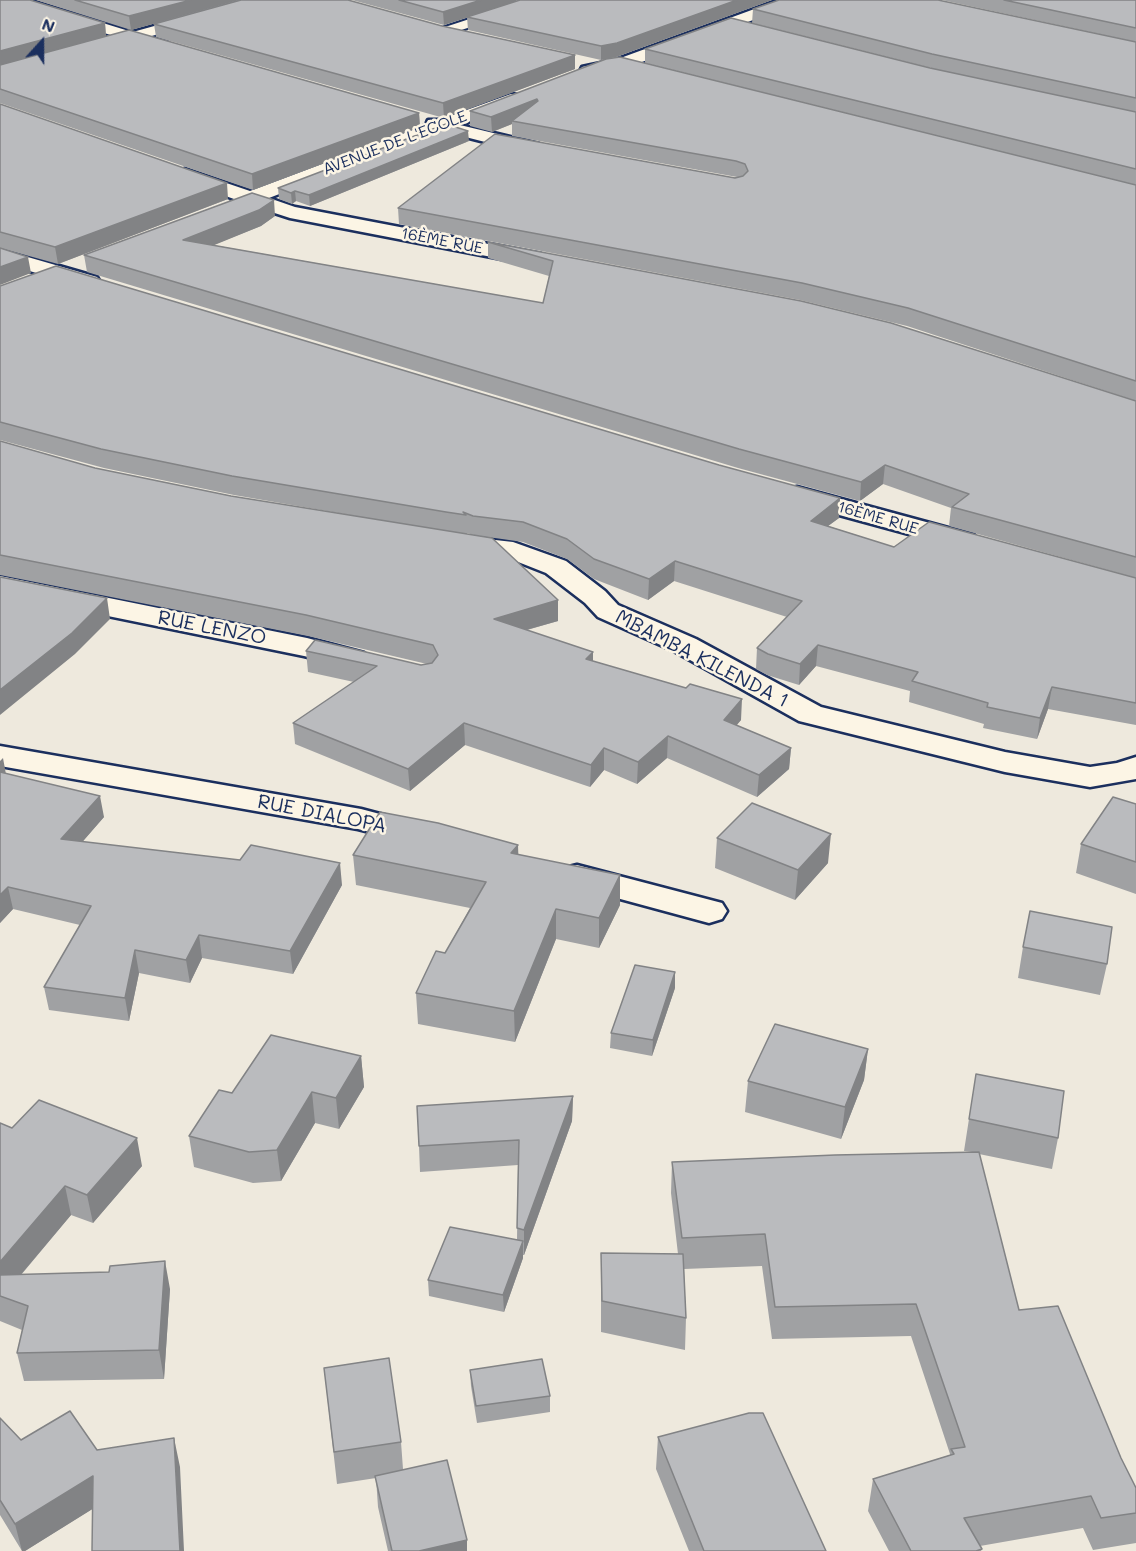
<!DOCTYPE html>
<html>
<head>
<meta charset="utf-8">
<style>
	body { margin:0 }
	#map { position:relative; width:1136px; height:1551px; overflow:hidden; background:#eee9dd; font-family:Mali,sans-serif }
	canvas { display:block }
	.north { position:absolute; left:12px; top:12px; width:60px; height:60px; -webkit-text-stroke:4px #fcf5e5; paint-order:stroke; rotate:21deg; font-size:16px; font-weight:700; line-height:24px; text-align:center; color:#1b2f5e }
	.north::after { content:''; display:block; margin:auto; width:21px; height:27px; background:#1b2f5e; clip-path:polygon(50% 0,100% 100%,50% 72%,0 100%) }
</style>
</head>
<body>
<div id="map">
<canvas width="1136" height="1551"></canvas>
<div class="north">N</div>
</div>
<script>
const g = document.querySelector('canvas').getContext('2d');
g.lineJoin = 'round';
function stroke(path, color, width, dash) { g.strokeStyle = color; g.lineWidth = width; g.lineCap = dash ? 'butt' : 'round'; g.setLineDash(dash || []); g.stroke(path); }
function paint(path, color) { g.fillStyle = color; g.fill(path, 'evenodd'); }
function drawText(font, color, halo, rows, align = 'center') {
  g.font = font + ' Mali,sans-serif'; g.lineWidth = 5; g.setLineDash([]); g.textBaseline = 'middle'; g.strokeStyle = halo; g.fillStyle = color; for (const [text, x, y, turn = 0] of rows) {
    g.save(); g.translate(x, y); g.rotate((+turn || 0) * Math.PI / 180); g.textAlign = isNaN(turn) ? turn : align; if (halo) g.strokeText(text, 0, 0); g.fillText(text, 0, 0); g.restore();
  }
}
const service = new Path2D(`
	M 500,9 L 504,10 L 504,16 L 443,36 L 437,32 L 439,29 Z`);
const minor = new Path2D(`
	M 4,0 L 28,0 L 168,43 L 170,46 L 168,49 L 156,49 L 7,3 Z
	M 779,0 L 801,0 L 798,3 L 626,68 L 588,76 L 582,75 L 580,71 L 582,67 L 615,60 Z
	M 511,94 L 517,95 L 520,99 L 517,103 L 460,125 L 539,144 L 541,148 L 539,152 L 532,154 L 442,131 L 269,198 L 295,207 L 541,254 L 544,259 L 541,264 L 533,265 L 290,218 L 250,205 L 242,207 L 235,205 L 232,201 L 234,199 L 178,179 L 175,175 L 178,171 L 185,169 L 250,191 L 426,125 L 428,120 L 439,120 Z
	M 0,249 L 97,277 L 100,282 L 97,287 L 89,289 L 0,262 Z
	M 797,487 L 974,535 L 978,541 L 974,547 L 964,549 L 788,501 L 784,495 L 788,489 Z
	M 460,536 L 513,542 L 566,561 L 605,591 L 618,605 L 696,639 L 821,707 L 1005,752 L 1090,767 L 1117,763 L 1136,757 L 1136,779 L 1090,787 L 1005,772 L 799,721 L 674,651 L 598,617 L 585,603 L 546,573 L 508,558 L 450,550 L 446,544 L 450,538 Z
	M 0,576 L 307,638 L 364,653 L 368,659 L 364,665 L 353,668 L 304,656 L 0,594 Z
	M 0,746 L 361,809 L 429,827 L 434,834 L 429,841 L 417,844 L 358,829 L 0,766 Z
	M 577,865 L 722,903 L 727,911 L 722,919 L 709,923 L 565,884 L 559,876 L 565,868 Z`);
const tertiary = new Path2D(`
	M 248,0 L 273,0 L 270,3 L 105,49 L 93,49 L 91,46 L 93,43 Z`);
stroke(service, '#1b2f5e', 4);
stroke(minor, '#1b2f5e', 5);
stroke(tertiary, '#1b2f5e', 5);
paint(service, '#fcf5e5');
paint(minor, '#fcf5e5');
paint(tertiary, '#fcf5e5');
paint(new Path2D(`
	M 0,0 L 105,23 L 106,37 L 419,113 L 420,127 L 253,190 L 0,103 Z
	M 36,0 L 239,0 L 131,30 Z
	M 352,0 L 772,0 L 616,57 L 601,60 L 468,30 L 467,17 L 444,25 Z
	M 942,0 L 1136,0 L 1136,42 Z
	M 753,9 L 1136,42 L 1136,185 L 645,63 L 645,49 L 931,68 L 752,23 Z
	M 154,24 L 442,26 L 575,55 L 575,69 L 444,118 L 156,37 Z
	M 606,59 L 1136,185 L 1136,401 L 907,326 L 800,300 L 399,224 L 398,208 L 737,177 L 512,136 L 512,124 L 492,132 L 470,126 L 470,111 Z
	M 0,104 L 228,199 L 58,264 L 0,248 Z
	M 469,141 L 310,206 L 296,201 L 292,204 L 279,199 L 278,188 Z
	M 275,216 L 261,226 L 213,245 L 543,303 L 549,276 L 488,258 L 488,242 L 1136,401 L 1136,578 L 949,526 L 951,508 L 883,484 L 860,501 L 738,468 L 87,272 L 84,255 Z
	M 0,286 L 719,465 L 840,498 L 839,518 L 828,526 L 894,547 L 1136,578 L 1136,725 L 1048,709 L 1037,739 L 983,728 L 984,724 L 909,702 L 910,691 L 816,666 L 799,685 L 767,675 L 756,669 L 757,648 L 787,617 L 674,581 L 648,600 L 594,579 L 567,559 L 523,542 L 474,535 L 467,533 L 467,534 L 558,600 L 558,621 L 527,630 L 593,661 L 741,720 L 736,725 L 791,748 L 789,769 L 757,797 L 667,758 L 637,784 L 604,770 L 590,787 L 465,745 L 410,791 L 295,744 L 293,723 L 354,682 L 308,672 L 306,651 L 421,665 L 427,664 L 308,636 L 0,575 L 0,441 L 95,468 L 231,496 L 373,519 L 234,495 L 104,468 L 0,440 Z
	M 6,774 L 104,817 L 82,842 L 342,885 L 293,974 L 202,958 L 190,983 L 139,973 L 129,1021 L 49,1010 L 44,987 L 80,925 L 13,909 L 0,923 Z
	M 1136,804 L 1136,894 L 1076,873 L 1081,844 Z
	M 717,838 L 828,863 L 795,900 L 715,868 Z
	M 518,845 L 518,854 L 620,905 L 599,948 L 556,939 L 515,1042 L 418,1024 L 416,993 L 445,953 L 470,908 L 356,885 L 353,855 Z
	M 1023,947 L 1107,964 L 1100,995 L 1018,978 Z
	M 675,988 L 652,1056 L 610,1048 L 611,1033 Z
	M 868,1049 L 864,1080 L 841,1139 L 745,1112 L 748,1081 Z
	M 361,1056 L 364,1087 L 339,1129 L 315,1123 L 281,1181 L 253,1183 L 194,1167 L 189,1136 L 232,1093 Z
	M 976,1074 L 1058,1138 L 1052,1169 L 979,1154 L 1019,1310 L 1121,1458 L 1136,1488 L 1136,1543 L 1093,1550 L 1083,1528 L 980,1546 L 982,1549 L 981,1551 L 889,1551 L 868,1511 L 873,1479 L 950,1455 L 950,1454 L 911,1336 L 772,1339 L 762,1266 L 684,1269 L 686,1318 L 685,1350 L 601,1332 L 601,1253 L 678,1254 L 671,1193 L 672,1162 L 972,1152 L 964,1151 Z
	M 573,1096 L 572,1121 L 524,1255 L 523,1255 L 523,1258 L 504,1312 L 429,1296 L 428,1280 L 517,1240 L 518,1165 L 420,1172 L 419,1146 Z
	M 0,1123 L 12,1128 L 142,1166 L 93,1223 L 71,1215 L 21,1275 L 170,1289 L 164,1379 L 24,1381 L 17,1353 L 22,1330 L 0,1321 Z
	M 324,1368 L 401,1442 L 403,1469 L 467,1540 L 467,1551 L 388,1551 L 378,1507 L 376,1478 L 337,1484 Z
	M 470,1370 L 550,1396 L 550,1412 L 477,1423 L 471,1386 Z
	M 0,1418 L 21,1440 L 97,1450 L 180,1467 L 92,1509 L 25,1551 L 22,1551 L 0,1515 Z
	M 658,1437 L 826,1551 L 689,1551 L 656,1469 Z`), '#a0a1a3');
paint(new Path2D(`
	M 191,0 L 239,0 L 131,30 L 129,16 Z
	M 481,0 L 516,0 L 516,2 L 444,25 L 443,12 Z
	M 737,0 L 772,0 L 616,57 L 601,60 L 601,46 Z
	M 105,23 L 106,37 L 0,66 L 0,51 Z
	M 575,55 L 575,69 L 444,118 L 443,103 Z
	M 537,99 L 537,113 L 512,121 L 512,124 L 492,132 L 491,117 Z
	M 419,113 L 420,127 L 253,190 L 252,174 Z
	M 468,131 L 469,141 L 310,206 L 309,195 Z
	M 227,183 L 228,199 L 58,264 L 55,247 Z
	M 295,191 L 296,201 L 292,204 L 291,193 Z
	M 274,200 L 275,216 L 261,226 L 185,257 L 183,240 Z
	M 28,257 L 31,273 L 0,285 L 0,267 Z
	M 885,465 L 883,484 L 860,501 L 861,482 Z
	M 840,498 L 839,518 L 809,540 L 811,521 Z
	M 675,561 L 674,581 L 648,600 L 649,579 Z
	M 107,598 L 110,619 L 75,654 L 0,715 L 0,690 Z
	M 558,600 L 558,621 L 494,639 L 494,619 Z
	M 818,645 L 816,666 L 799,685 L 800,664 Z
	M 593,652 L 593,673 L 586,659 Z
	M 1052,687 L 1048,709 L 1037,739 L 1040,718 Z
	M 742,699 L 741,720 L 723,742 L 724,720 Z
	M 464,723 L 465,745 L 410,791 L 408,769 Z
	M 668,736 L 667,758 L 637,784 L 638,762 Z
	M 604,748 L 604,770 L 590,787 L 591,765 Z
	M 791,748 L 789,769 L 757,797 L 759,775 Z
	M 3,758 L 7,780 L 0,787 L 0,761 Z
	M 100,796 L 104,817 L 65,862 L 61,839 Z
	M 831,834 L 828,863 L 795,900 L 798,870 Z
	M 518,845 L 519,874 L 511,853 Z
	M 340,863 L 342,885 L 293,974 L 290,951 Z
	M 620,875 L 620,905 L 599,948 L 599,918 Z
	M 8,887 L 13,909 L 0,923 L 0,895 Z
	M 556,909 L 556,939 L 515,1042 L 514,1011 Z
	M 199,935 L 202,958 L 190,983 L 186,960 Z
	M 135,950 L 139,973 L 129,1021 L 125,998 Z
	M 675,972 L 675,988 L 652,1056 L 653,1040 Z
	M 868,1049 L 864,1080 L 841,1139 L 845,1107 Z
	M 361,1056 L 364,1087 L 339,1129 L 336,1098 Z
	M 312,1092 L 315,1123 L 281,1181 L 277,1150 Z
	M 573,1096 L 572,1121 L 524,1255 L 524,1230 Z
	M 137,1138 L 142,1166 L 93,1223 L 87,1195 Z
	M 65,1186 L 71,1215 L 2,1297 L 0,1296 L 0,1262 Z
	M 523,1241 L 523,1258 L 504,1312 L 503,1295 Z
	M 165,1261 L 170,1289 L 164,1379 L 159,1350 Z
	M 174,1438 L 180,1467 L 184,1551 L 180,1551 Z
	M 93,1476 L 99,1505 L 25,1551 L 22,1551 L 15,1524 Z
	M 467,1540 L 467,1551 L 419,1551 Z`), '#828385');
const building = new Path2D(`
	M 0,0 L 30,0 L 105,23 L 0,51 Z
	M 75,0 L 191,0 L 129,16 Z
	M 241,0 L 348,0 L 442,26 L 575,55 L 443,103 L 154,24 Z
	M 399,0 L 481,0 L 443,12 Z
	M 520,0 L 737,0 L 617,43 L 601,46 L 467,17 Z
	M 779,0 L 938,0 L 1136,42 L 1136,98 L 932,54 L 753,9 Z
	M 1004,0 L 1136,0 L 1136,28 Z
	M 731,18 L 930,68 L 1136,112 L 1136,169 L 645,49 Z
	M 129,30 L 419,113 L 252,174 L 0,89 L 0,65 Z
	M 620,57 L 1136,185 L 1136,381 L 908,308 L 802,283 L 398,208 L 495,134 L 735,178 L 743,176 L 748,171 L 745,164 L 736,161 L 512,121 L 538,101 L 537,99 L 491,117 L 470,111 L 606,59 Z
	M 0,104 L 227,183 L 55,247 L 0,232 Z
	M 446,124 L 468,131 L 309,195 L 295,191 L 291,193 L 278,188 Z
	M 252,193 L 274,200 L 259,210 L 183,240 L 543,303 L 553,261 L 488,242 L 801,301 L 891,323 L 1136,401 L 1136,557 L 952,507 L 969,494 L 885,465 L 861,482 L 739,449 L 84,255 Z
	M 0,248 L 28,257 L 0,267 Z
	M 56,266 L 719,465 L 840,498 L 811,521 L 894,547 L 929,522 L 1136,578 L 1136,703 L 1052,687 L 1040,718 L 987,707 L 988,703 L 912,681 L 918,672 L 818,645 L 800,664 L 768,654 L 757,648 L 802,601 L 675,561 L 649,579 L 594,559 L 567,539 L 523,522 L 473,516 L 463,512 L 466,515 L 446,512 L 232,476 L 101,449 L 0,422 L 0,286 Z
	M 0,441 L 95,468 L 231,496 L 492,538 L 558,600 L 494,619 L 593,652 L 586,659 L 686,688 L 690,684 L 742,699 L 724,720 L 791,748 L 759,775 L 668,736 L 638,762 L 604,748 L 591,765 L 464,723 L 408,769 L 293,723 L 377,666 L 306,651 L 315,640 L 421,665 L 432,663 L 438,655 L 433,645 L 306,615 L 0,555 Z
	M 0,577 L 107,598 L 72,633 L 0,690 Z
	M 0,772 L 100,796 L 61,839 L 240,860 L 251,845 L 340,863 L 290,951 L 199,935 L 186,960 L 135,950 L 125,998 L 44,987 L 91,906 L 8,887 L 0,895 Z
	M 1113,797 L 1136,804 L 1136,862 L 1081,844 Z
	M 752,803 L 831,834 L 798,870 L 717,838 Z
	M 380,812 L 438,823 L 518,845 L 511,853 L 620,875 L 599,918 L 556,909 L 514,1011 L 416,993 L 436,951 L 445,953 L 486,882 L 353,855 Z
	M 1030,911 L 1112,927 L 1107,964 L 1023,947 Z
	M 635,965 L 675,972 L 653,1040 L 611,1033 Z
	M 775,1024 L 868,1049 L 845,1107 L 748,1081 Z
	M 271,1035 L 361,1056 L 336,1098 L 312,1092 L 277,1150 L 249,1152 L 189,1136 L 219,1090 L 232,1093 Z
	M 976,1074 L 1064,1091 L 1058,1138 L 969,1119 Z
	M 573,1096 L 524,1230 L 517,1228 L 519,1140 L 419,1146 L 417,1106 Z
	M 39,1100 L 137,1138 L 87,1195 L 65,1186 L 0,1262 L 0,1123 L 12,1128 Z
	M 979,1152 L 1019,1310 L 1058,1306 L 1121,1458 L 1136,1488 L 1136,1513 L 1101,1518 L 1091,1496 L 964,1518 L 982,1549 L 976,1551 L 911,1551 L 873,1479 L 954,1454 L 951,1449 L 965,1447 L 916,1304 L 775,1307 L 765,1234 L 682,1238 L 672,1162 L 835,1155 Z
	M 450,1227 L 523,1241 L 503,1295 L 428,1280 Z
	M 601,1253 L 683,1254 L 686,1318 L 602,1301 Z
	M 165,1261 L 159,1350 L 17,1353 L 28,1306 L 0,1296 L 0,1275 L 109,1272 L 110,1266 Z
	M 389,1358 L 401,1442 L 334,1452 L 324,1368 Z
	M 542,1359 L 550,1396 L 476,1406 L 470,1370 Z
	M 70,1411 L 97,1450 L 174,1438 L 180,1551 L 92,1551 L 93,1476 L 15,1524 L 0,1500 L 0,1418 L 21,1440 Z
	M 749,1413 L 763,1413 L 826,1551 L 704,1551 L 658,1437 Z
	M 447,1460 L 467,1540 L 419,1551 L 392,1551 L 375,1476 Z`);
paint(building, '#babbbe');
stroke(building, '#828385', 1.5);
drawText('16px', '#1b2f5e', '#fcf5e5', [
	["AVENUE DE L'ECOLE",395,143,-21],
	["16ÈME RUE",442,241,11],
	["16ÈME RUE",878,518,16]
]);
drawText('20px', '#1b2f5e', '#fcf5e5', [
	["RUE LENZO",212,628,11],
	["MBAMBA KILENDA 1",702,659,27],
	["RUE DIALOPA",322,814,11]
]);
</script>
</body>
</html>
